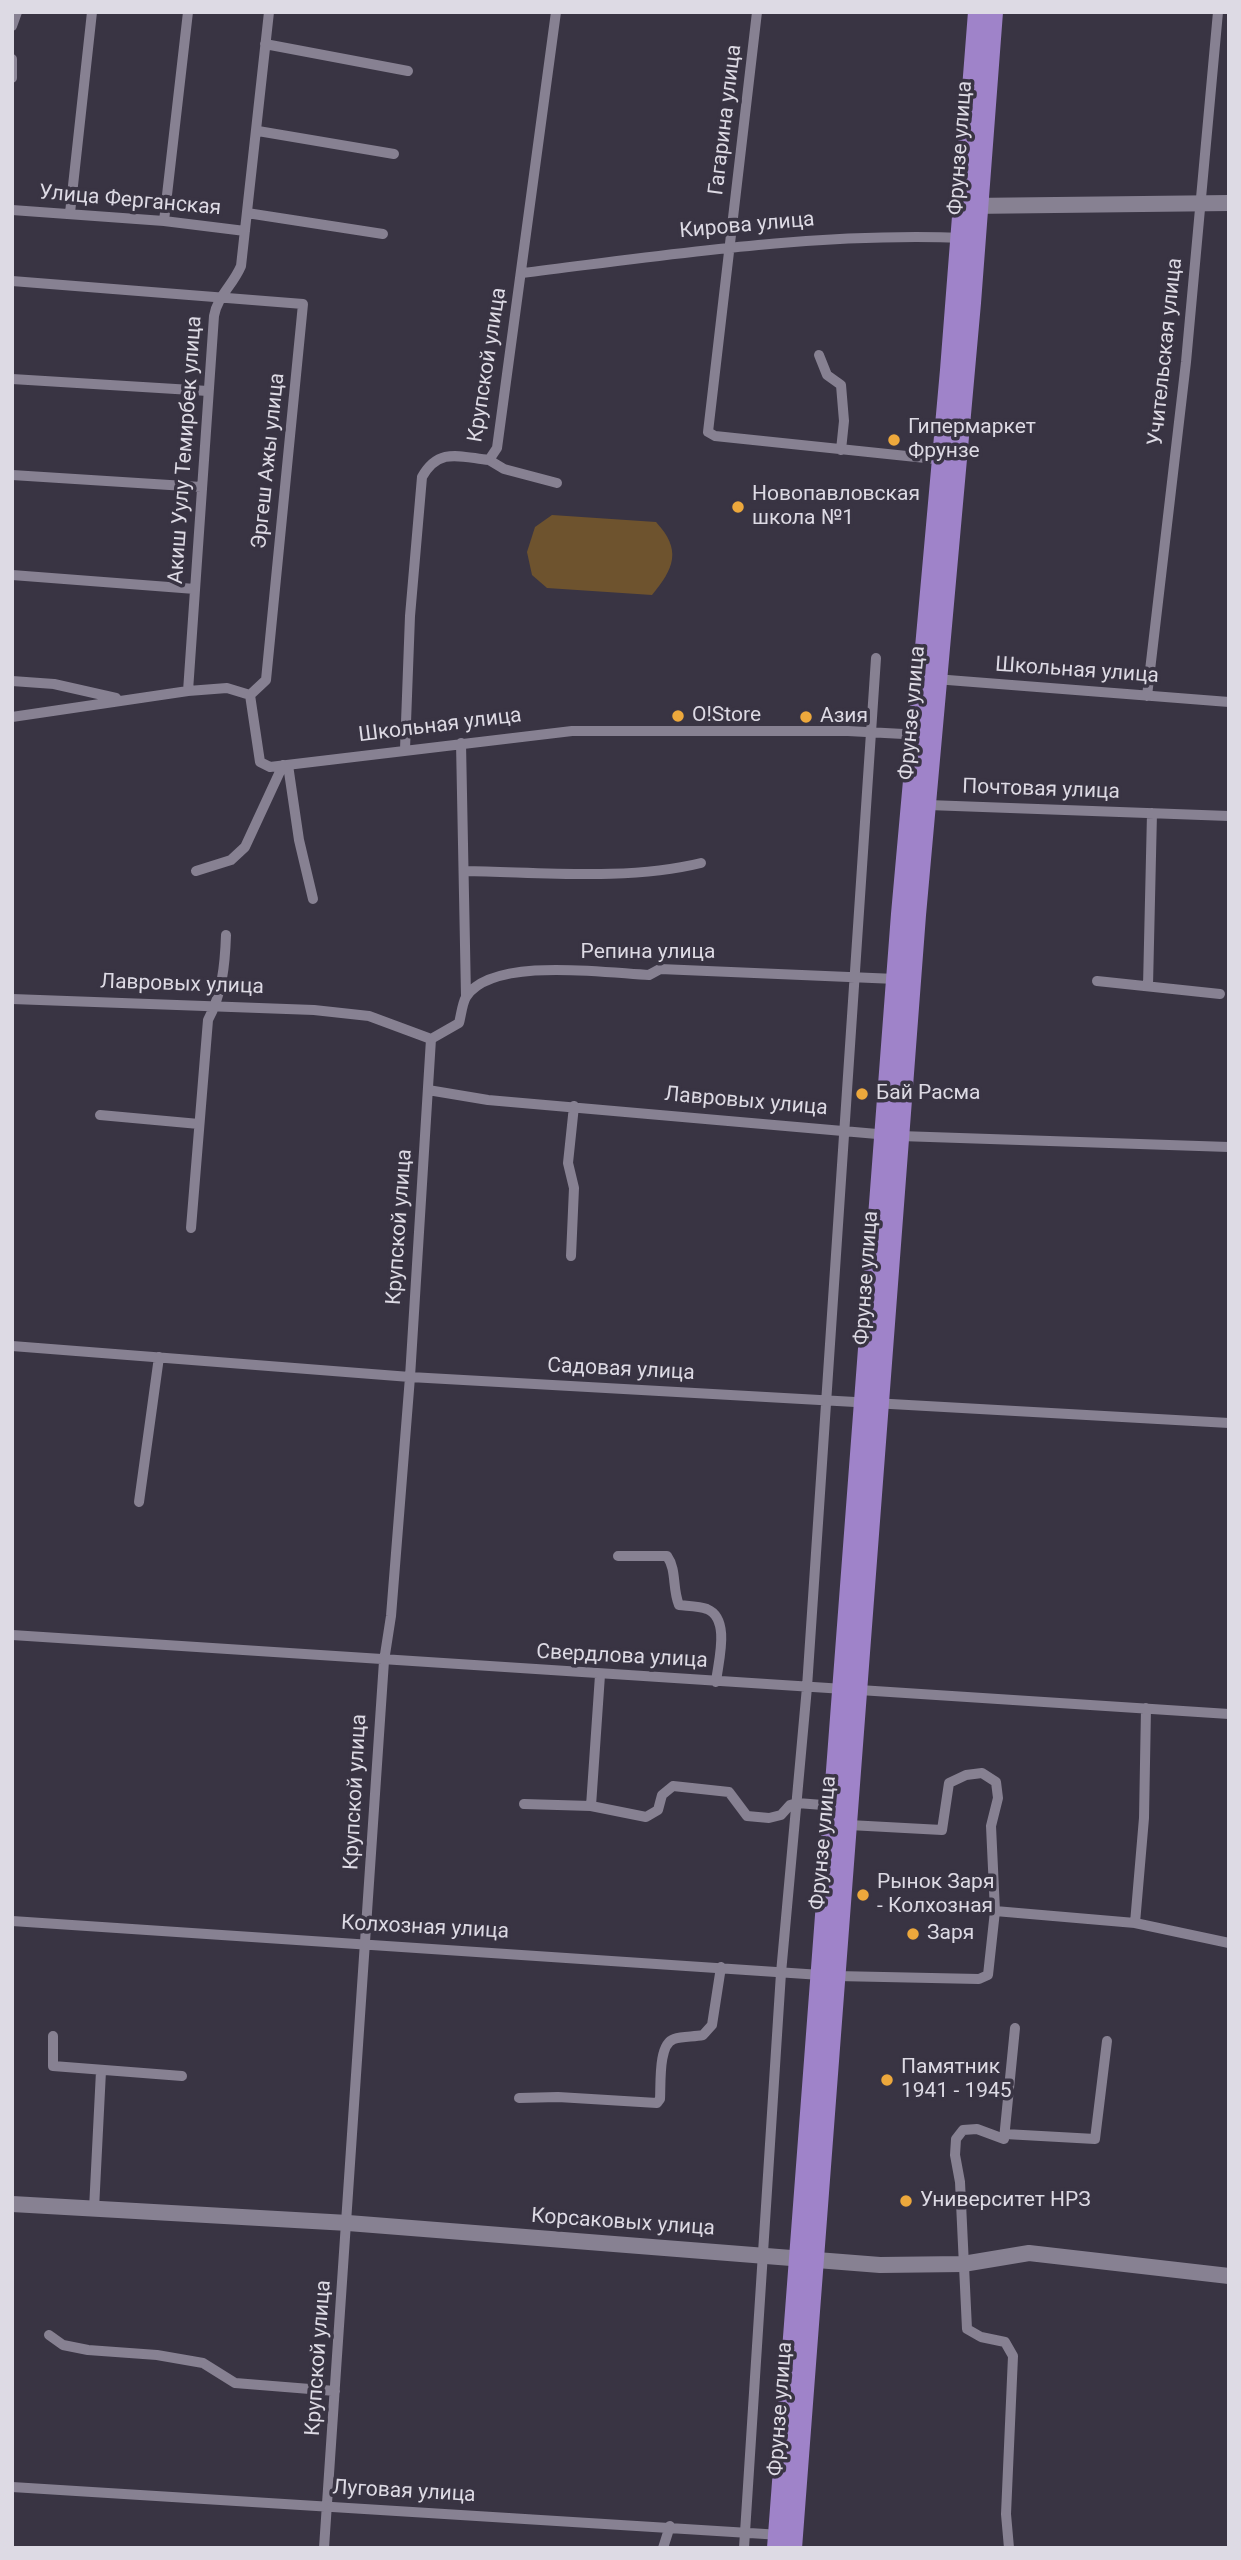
<!DOCTYPE html>
<html>
<head>
<meta charset="utf-8">
<style>
	body { margin:0 }
	#map { position:relative; width:1241px; height:2560px; overflow:hidden; background:#393443; font-family:Roboto,sans-serif }
	canvas { display:block }
	.frame { position:absolute; inset:0; border:14px solid #dddae4; pointer-events:none }
</style>
</head>
<body>
<div id="map">
<canvas width="1241" height="2560"></canvas>
<div class="frame"></div>
</div>
<script>
const g = document.querySelector('canvas').getContext('2d');
g.lineJoin = 'round';
function paint(path, color) { g.fillStyle = color; g.fill(path, 'evenodd'); }
function stroke(path, color, width, dash) { g.strokeStyle = color; g.lineWidth = width; g.lineCap = dash ? 'butt' : 'round'; g.setLineDash(dash || []); g.stroke(path); }
function drawText(font, color, halo, rows, align = 'center') {
  g.font = font + ' Roboto,sans-serif'; g.lineWidth = 7; g.setLineDash([]); g.textBaseline = 'middle'; g.strokeStyle = halo; g.fillStyle = color; for (const [text, x, y, turn = 0] of rows) {
    g.save(); g.translate(x, y); g.rotate((+turn || 0) * Math.PI / 180); g.textAlign = isNaN(turn) ? turn : align; if (halo) g.strokeText(text, 0, 0); g.fillText(text, 0, 0); g.restore();
  }
}
paint(new Path2D(`
	M 552,515 L 656,522 C 682,550 674,568 652,595 L 547,588 L 532,575 L 527,552 L 535,527 Z`), '#6e532e');
stroke(new Path2D(`
	M 757,12 L 708,432 L 715,436 L 945,460
	M 12,26 L 17,12
	M 265,44 L 408,71
	M 12,59 L 12,78
	M 258,131 L 394,154
	M 12,210 L 164,221 L 245,231
	M 70,213 L 92,12
	M 247,213 L 383,234
	M 164,221 L 188,12
	M 522,273 C 669,255 816,232 964,238
	M 12,281 L 303,304 L 266,680 L 250,695
	M 819,355 L 827,375 L 841,385 L 844,421 L 841,450
	M 12,379 L 208,391
	M 489,460 L 504,469 L 557,483
	M 12,475 L 201,487
	M 12,575 L 195,589
	M 935,679 L 1229,702
	M 12,681 L 54,684 L 116,698
	M 188,691 L 214,316 C 217,297 233,285 241,266 L 269,12
	M 1147,696 L 1186,362 L 1218,12
	M 12,717 L 188,691 L 227,688 L 250,695 L 260,762 L 270,767 L 572,731 L 848,731 L 922,735
	M 461,743 L 466,996
	M 405,749 L 410,616 L 422,477 C 439,447 460,457 489,460 L 497,448 L 556,12
	M 288,765 L 299,840 L 313,899
	M 928,805 L 1229,816
	M 196,871 L 231,860 L 245,847 L 283,765
	M 465,871 C 540,872 628,881 701,863
	M 1097,981 L 1220,994
	M 1148,986 L 1152,813
	M 12,999 L 314,1010 L 369,1016 L 431,1039
	M 431,1039 L 459,1023 C 461,1016 462,1004 466,997 C 492,956 607,973 649,975 L 660,969 L 896,979
	M 428,1090 L 488,1100 L 900,1136 L 1229,1147
	M 100,1115 L 199,1124
	M 191,1228 L 208,1020 C 222,994 225,965 226,935
	M 571,1256 L 574,1188 L 568,1163 L 574,1106
	M 12,1346 L 410,1377 L 1229,1423
	M 139,1502 L 159,1357
	M 618,1556 L 667,1556 C 677,1570 672,1588 679,1605 C 687,1606 699,1606 707,1609 C 731,1619 718,1662 716,1682
	M 12,1635 L 1229,1714
	M 524,1804 L 591,1806 L 600,1675
	M 591,1806 L 646,1817 L 658,1810 L 662,1795 L 673,1786 L 729,1792 L 747,1816 L 769,1818 L 781,1815 L 790,1805 L 797,1803 L 836,1806
	M 995,1911 L 1135,1923 L 1229,1943
	M 12,1921 L 836,1976 L 979,1979 L 988,1975 L 995,1911 L 991,1826 L 998,1798 L 996,1782 L 982,1773 L 966,1775 L 949,1783 L 942,1830 L 849,1825
	M 1135,1923 L 1144,1818 L 1146,1708
	M 53,2036 L 53,2066 L 182,2076
	M 519,2098 L 558,2097 L 657,2103 L 660,2099 C 661,2084 658,2044 674,2039 C 683,2036 694,2037 703,2035 L 712,2025 L 721,1967
	M 1005,2134 L 1095,2139 L 1107,2041
	M 94,2209 L 101,2071
	M 49,2335 L 63,2345 L 88,2350 L 157,2355 L 203,2363 L 235,2383 L 335,2391
	M 12,2487 L 781,2535
	M 324,2548 L 384,1661 L 391,1616 L 410,1377 L 431,1039
	M 663,2548 L 670,2526
	M 744,2548 L 781,1973 L 807,1687 L 876,658
	M 1009,2548 L 1006,2514 L 1013,2356 L 1005,2342 L 981,2337 L 967,2329 L 960,2182 L 955,2155 L 956,2139 L 963,2130 L 977,2129 L 1004,2139 L 1015,2028`), '#878192', 10);
stroke(new Path2D(`
	M 969,206 L 1229,203
	M 12,2204 L 348,2223 L 880,2265 L 963,2264 L 1029,2253 L 1229,2276`), '#878192', 16);
stroke(new Path2D(`
	M 776,2548 L 900,914 L 949,370 L 977,12
	M 793,2548 L 917,915 L 972,303 L 994,12`), '#9f83c9', 18);
for (const [x, y, r, color] of [
	[894,440,7,"#eda83c"],
	[738,507,7,"#eda83c"],
	[678,716,7,"#eda83c"],
	[806,717,7,"#eda83c"],
	[862,1094,7,"#eda83c"],
	[863,1895,7,"#eda83c"],
	[913,1934,7,"#eda83c"],
	[887,2080,7,"#eda83c"],
	[906,2201,7,"#eda83c"]
]) { const dot = new Path2D(); dot.arc(x, y, r, 0, 2 * Math.PI); g.fillStyle = color; g.fill(dot); stroke(dot, '#393443', 2.5); }
drawText('21px', '#dddae4', '#393443', [
	["Гагарина улица",726,120,-83],
	["Фрунзе улица",961,148,-86],
	["Улица Ферганская",130,201,5],
	["Кирова улица",747,226,-5],
	["Учительская улица",1166,352,-84],
	["Крупской улица",488,365,-81],
	["Акиш Уулу Темирбек улица",186,450,-86],
	["Эргеш Ажы улица",269,461,-84],
	["Школьная улица",1077,671,4],
	["Фрунзе улица",913,713,-85],
	["Школьная улица",440,726,-7],
	["Почтовая улица",1041,790,2],
	["Репина улица",648,953],
	["Лавровых улица",182,985,2],
	["Лавровых улица",746,1102,5],
	["Крупской улица",400,1227,-86],
	["Фрунзе улица",867,1278,-86],
	["Садовая улица",621,1370,3],
	["Свердлова улица",622,1657,3],
	["Крупской улица",356,1792,-87],
	["Фрунзе улица",824,1843,-85],
	["Колхозная улица",425,1928,3],
	["Корсаковых улица",623,2223,4],
	["Крупской улица",319,2358,-86],
	["Фрунзе улица",781,2409,-86],
	["Луговая улица",404,2492,3]
]);
drawText('21px', '#dddae4', '#393443', [
	["Гипермаркет",908,428],
	["Фрунзе",908,452],
	["Новопавловская",752,495],
	["школа №1",752,519],
	["O!Store",692,716],
	["Азия",820,717],
	["Бай Расма",876,1094],
	["Рынок Заря",877,1883],
	["- Колхозная",877,1907],
	["Заря",927,1934],
	["Памятник",901,2068],
	["1941 - 1945",901,2092],
	["Университет НРЗ",920,2201]
], 'left');
</script>
</body>
</html>
